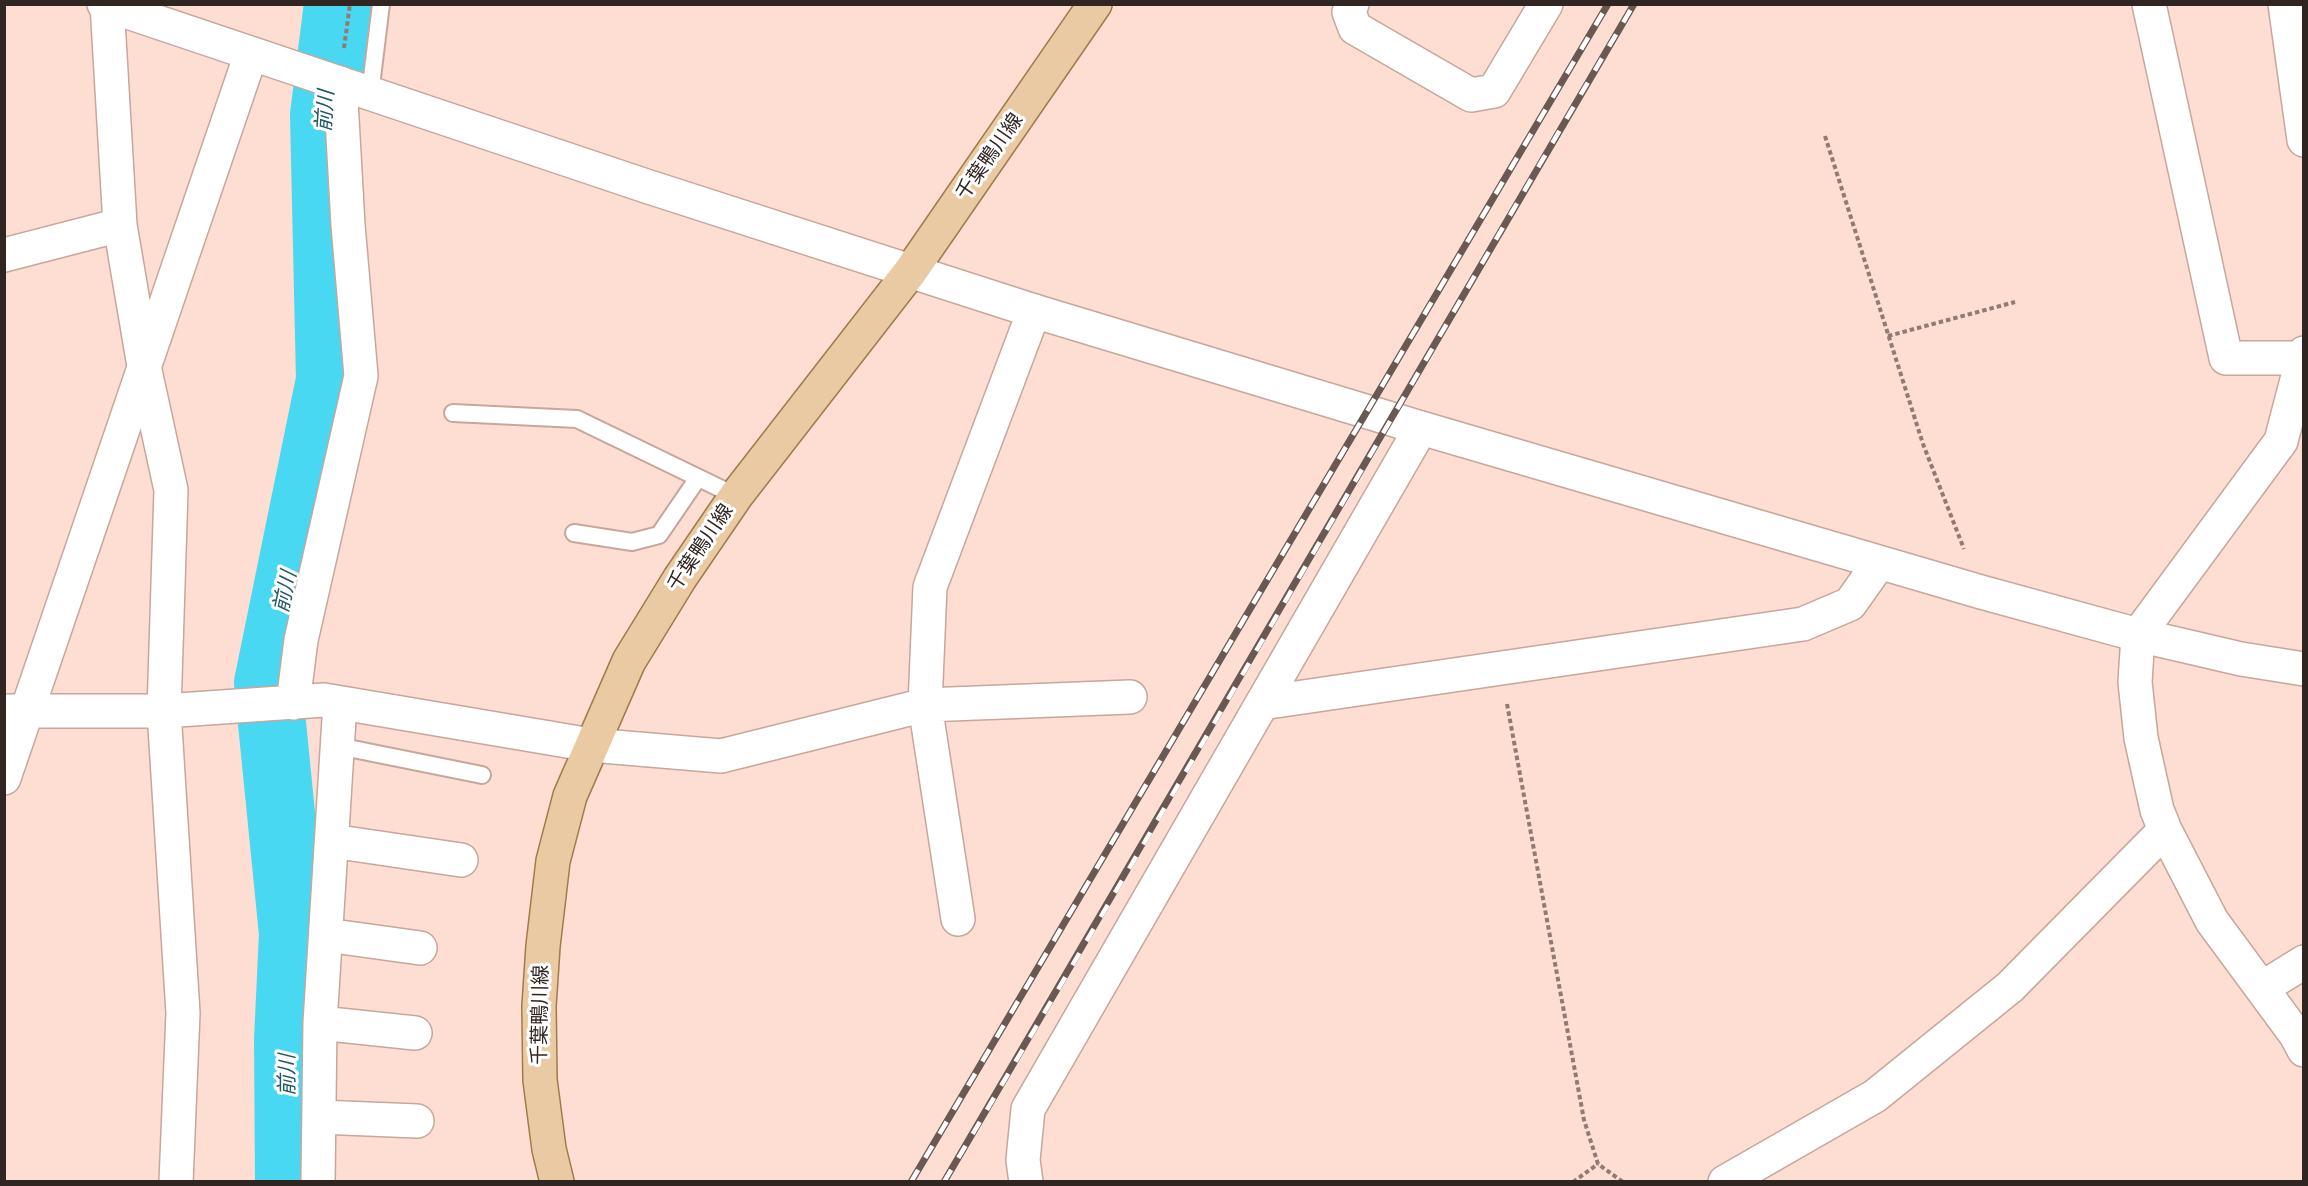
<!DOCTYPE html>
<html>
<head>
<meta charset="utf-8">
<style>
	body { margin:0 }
	#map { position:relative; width:2308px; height:1186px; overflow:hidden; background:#feded2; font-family:"Space Grotesk",sans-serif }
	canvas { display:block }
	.frame { position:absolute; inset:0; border:6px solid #312521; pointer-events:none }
</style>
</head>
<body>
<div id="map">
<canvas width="2308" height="1186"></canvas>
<div class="frame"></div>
</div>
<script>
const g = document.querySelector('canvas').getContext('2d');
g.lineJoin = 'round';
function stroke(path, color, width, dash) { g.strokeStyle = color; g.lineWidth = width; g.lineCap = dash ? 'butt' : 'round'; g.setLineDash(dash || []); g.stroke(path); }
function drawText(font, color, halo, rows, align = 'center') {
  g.font = font + ' "Space Grotesk","Noto Sans JP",sans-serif'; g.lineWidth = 6; g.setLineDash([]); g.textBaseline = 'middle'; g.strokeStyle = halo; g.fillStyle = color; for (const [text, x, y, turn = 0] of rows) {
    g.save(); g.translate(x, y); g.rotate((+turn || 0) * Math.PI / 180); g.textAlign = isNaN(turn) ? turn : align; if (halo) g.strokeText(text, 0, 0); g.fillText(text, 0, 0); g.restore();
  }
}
stroke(new Path2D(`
	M 289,1182 L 288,1039 L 293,934 L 268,683 L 330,380 L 324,115 L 338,4`), '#49d8f1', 68);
const service = new Path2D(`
	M 370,94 L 381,4
	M 453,413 L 577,419 L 736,496
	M 574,533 L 632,542 L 659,535 L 698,478
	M 338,746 L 482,775`);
const minor = new Path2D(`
	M 107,4 L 120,225 L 144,366 L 171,490 L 164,711 L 183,1013 L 176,1182
	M 1352,4 L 1349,12 L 1355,28 L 1471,95 L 1494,91 L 1546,4
	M 2149,4 L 2226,358 L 2302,358
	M 2285,4 L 2304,140
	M 4,255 L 120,225
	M 2304,353 L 2281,441 L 2138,635 L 2135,682 L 2141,738 L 2157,810 L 2165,830 L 2212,921 L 2296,1035 L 2304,1050
	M 293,703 L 301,640 L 361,376 L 348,225 L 340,83
	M 1262,703 L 1803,624 L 1850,604 L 1879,563
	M 4,711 L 164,711 L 324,700 L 591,745 L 721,756 L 925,705 L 1130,697
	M 332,841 L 461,860
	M 958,919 L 925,705 L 930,587 L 1034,311
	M 326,935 L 420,948
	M 2262,988 L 2304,962
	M 320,1023 L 415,1033
	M 319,1117 L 417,1121
	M 318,1182 L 320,1023 L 340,703
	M 1026,1182 L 1023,1160 L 1028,1109 L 1421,428
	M 1725,1182 L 1875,1096 L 2010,987 L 2165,830`);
const tertiary = new Path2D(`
	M 104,4 L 646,186 L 1034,311 L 1421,428 L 1981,592 L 2138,635 L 2241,659 L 2304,669
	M 4,778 L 251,54`);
const primary = new Path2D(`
	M 557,1182 L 549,1149 L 540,1080 L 539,1006 L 543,946 L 553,861 L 570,796 L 629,661 L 680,578 L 736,496 L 910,272 L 1095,4`);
stroke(service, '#c6a79c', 20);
stroke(minor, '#c6a79c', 36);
stroke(tertiary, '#c6a79c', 36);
stroke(primary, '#a07a4d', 36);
stroke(new Path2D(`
	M 344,48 L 350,4
	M 1825,136 L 1923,444 L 1964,549
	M 1888,336 L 2015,302
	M 1507,704 L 1584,1120 L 1598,1164 L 1623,1182
	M 1573,1182 L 1598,1164`), '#907a73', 4, [4.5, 3]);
stroke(service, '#fff', 16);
stroke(minor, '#fff', 33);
stroke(tertiary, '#fff', 33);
stroke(primary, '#eacaa2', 33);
const rail = new Path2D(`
	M 911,1182 L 1608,4
	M 944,1182 C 1177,791 1403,396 1634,4`);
stroke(rail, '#6a5852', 7);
stroke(rail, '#fff', 4.5, [14]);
drawText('20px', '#312521', '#fff', [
	["千葉鴨川線",990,157,-55],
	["千葉鴨川線",701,548,-56],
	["千葉鴨川線",541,1015,-89]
]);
drawText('italic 21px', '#205a65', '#fff', [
	["前川",326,111,-86],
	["前川",286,592,-78],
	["前川",288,1075,-90]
]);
</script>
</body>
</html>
